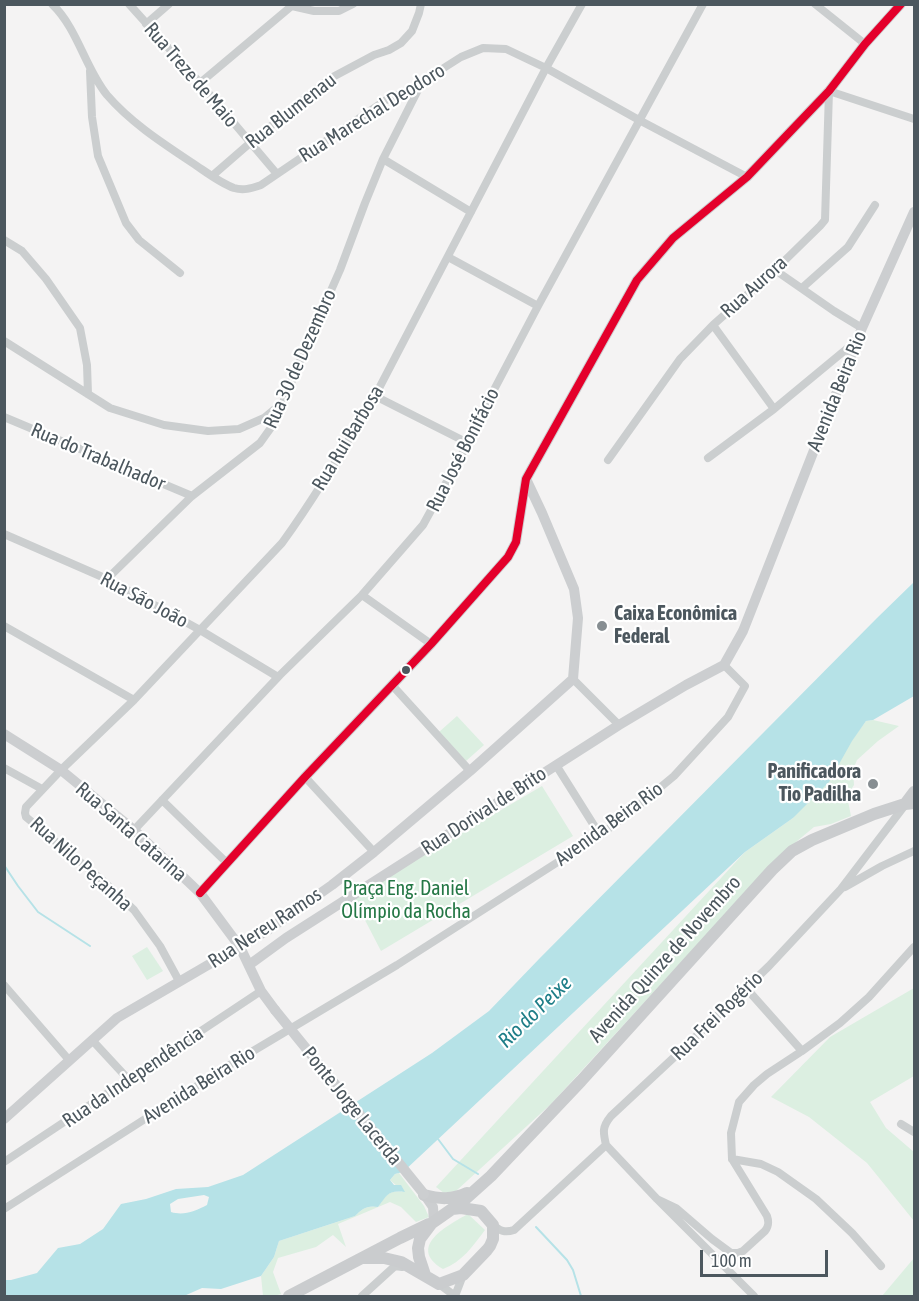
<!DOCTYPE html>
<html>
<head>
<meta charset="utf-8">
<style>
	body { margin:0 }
	#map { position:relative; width:919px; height:1301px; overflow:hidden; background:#f4f3f3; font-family:"Asap Condensed",sans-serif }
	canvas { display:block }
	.frame { position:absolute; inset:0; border:6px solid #4c575e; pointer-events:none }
	.scale { position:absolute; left:700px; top:1250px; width:128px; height:27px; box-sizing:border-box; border:3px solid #4c575e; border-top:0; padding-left:8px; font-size:18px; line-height:21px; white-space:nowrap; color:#4c575e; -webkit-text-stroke:4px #fff; paint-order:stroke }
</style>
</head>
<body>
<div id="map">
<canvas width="919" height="1301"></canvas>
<div class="frame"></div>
<div class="scale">100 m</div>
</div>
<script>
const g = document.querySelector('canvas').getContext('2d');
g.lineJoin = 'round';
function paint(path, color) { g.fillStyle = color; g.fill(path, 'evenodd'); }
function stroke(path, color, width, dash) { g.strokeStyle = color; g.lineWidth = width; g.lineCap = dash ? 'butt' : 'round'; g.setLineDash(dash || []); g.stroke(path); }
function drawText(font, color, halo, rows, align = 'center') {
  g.font = font + ' "Asap Condensed",sans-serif'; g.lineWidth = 4.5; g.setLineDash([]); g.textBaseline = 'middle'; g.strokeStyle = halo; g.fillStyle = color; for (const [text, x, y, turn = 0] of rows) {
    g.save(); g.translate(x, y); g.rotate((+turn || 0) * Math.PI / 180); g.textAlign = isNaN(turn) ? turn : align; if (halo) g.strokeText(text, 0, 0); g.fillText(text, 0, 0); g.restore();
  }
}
paint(new Path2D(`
	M 457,716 L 484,745 L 466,761 L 439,732 Z
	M 873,720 L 899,726 L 878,741 L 857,760 L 853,770 L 854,785 L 847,796 L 851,816 L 831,824 L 814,827 L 784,852 L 729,910 L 551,1104 L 456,1191 L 444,1193 L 436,1187 L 745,852 L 793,818 L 866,721 Z
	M 542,786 L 573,836 L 381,951 L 353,897 Z
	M 147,947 L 163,971 L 147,980 L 132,956 Z
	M 914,988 L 914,1076 L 870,1102 L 886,1128 L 914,1152 L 914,1221 L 867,1163 L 809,1117 L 771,1097 L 830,1037 Z
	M 399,1173 L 424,1206 L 429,1217 L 416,1222 L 401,1207 L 390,1202 L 338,1224 L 346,1247 L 333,1235 L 316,1247 L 278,1258 L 273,1272 L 281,1294 L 274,1296 L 263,1296 L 261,1276 L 274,1257 L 279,1241 L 355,1216 C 362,1209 367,1205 378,1207 C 387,1194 388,1190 404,1192 L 390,1180 L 395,1174 Z
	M 468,1214 L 485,1230 C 473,1246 462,1262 443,1269 C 406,1247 448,1225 468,1214 Z
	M 914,1258 L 914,1296 L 882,1296 Z`), '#dcefe1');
paint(new Path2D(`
	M 914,582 L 914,696 L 873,720 L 866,721 L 852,741 L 829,782 L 793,818 L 745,852 L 403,1172 L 395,1174 L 390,1180 L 394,1185 L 401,1185 L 405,1192 C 388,1190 388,1194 378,1207 C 367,1205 362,1209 355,1216 L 279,1241 L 274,1257 L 261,1276 L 221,1289 L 202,1288 L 184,1296 L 5,1296 L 4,1280 L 11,1280 L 37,1273 L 58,1248 L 80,1244 L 103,1229 L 121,1204 L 146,1199 L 176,1189 L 208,1187 L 243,1175 L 432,1053 L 489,1011 L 539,959 L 877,618 ZM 204,1195 L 209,1197 L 207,1205 C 195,1211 184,1216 171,1212 L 170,1204 L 178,1199 Z`), '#b6e2e7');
stroke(new Path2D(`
	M 4,865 L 18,886 L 38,912 L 90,946
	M 438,1139 L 453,1159 L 478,1174
	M 536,1227 L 567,1260 L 573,1270 L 581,1296`), '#b6e2e7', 2);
stroke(new Path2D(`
	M 52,4 C 78,29 85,68 107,95 C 131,123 164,144 194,164 C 206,172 220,183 234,188 C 244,191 252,188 261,185 L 386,100 L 420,86 L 439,71 L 461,57 L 483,48 L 506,49 L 546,68 L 639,120 L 747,177
	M 129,4 L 200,83 L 277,174
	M 815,4 L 865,44
	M 292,6 L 314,11 L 339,11 L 353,4
	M 146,24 L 169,4
	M 90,71 L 92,117 L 98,156 L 126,223 L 139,240 L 180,273
	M 200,83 L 294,4
	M 383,159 L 471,212
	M 212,176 L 250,143 L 329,79 L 374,55 L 389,50 L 401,43 L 412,31 L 419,13 L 421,4
	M 4,240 L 22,251 L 46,279 L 80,328 L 87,365 L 88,394
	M 448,257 L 538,306
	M 775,270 L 834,311 L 862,328
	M 802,288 L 848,247 L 875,205
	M 713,325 L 774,409
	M 4,341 L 110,408 L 164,425 L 208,431 L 239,429 L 264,418 L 282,403
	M 375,396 L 468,443
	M 4,417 L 192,496
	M 708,458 L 774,409 L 855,342
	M 608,460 L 680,359 L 713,325 L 775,270 L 820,226 L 825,220 L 829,91 L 914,119
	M 4,534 L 107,579 L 200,630 L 278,677
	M 107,579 L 192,496 L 260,443 L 275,422 L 303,354 L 340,270 L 365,203 L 383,159 L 420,86
	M 362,595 L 431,644
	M 4,626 L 134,700
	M 573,679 L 619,725
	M 392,685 L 470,771
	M 556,765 L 600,835
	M 4,768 L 42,789
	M 305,777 L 374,852
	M 162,800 L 227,863
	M 134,830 L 280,675 L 362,595 L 423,525 L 468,443 L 486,405 L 538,306 L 703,4
	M 845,887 L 882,866 L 914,851
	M 179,981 L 160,946 L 134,910 L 102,880 L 26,817 L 25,813 L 26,807 L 61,770 L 134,700 L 282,543 C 316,496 345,446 375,396 L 546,68 L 582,4
	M 4,985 L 69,1060
	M 746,988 L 802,1051
	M 92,1040 L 129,1080
	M 901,1124 L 914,1132
	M 606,1145 C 603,1132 602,1127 611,1116 L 684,1048 L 769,966 L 841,889 L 905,805
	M 606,1145 L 657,1199 L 754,1296
	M 732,1159 L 761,1164 L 778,1172 L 816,1199 L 852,1233 L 881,1266
	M 4,1162 L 261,991
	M 657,1199 L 676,1208 L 712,1239 L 731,1253 L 738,1253 L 743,1251 L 765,1231 C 769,1226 769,1222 767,1216 L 732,1159 L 731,1133 L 739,1102 L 754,1085 L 767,1074 L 802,1051 L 840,1023 L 869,997 L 914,947
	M 4,1209 L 228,1066 L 397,965 L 600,835 L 632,811 L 674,776 L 728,717 L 745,686 L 724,665
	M 493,1225 C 500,1231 505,1233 514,1230 L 606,1145
	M 439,1284 L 455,1296
	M 362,1296 L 395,1266 L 402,1267
	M 455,1296 L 463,1275`), '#cbcecf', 8);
stroke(new Path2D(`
	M 4,734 L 61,770 L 134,830 L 200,893 L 240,947 L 261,991 L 275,1010
	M 200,893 L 305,777 L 431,644 L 508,557 L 516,542 L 526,479 L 637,280 L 673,238 L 747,177 L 829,91 L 865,44 L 901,4
	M 249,965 L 286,938 L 619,725 L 686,685 L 724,665 L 743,631 L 862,328 L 914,212
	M 4,1119 L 117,1018 L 268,930 L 332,885 L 374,852 L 470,771 L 573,679 L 578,618 L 574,589 L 542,513 L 526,479
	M 424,1194 L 433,1207 L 434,1222`), '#ccced0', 10);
stroke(new Path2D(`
	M 905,804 L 914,792
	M 424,1195 C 439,1199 452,1200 467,1193
	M 362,1258 L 384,1258 L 401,1262 L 439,1284 L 463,1275 L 487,1250 L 490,1246 L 493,1239 L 493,1225 L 481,1211 L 461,1208 L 452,1209
	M 425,1275 L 419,1257 L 418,1248 L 420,1239 L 432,1223 L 462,1202 L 491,1176 L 581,1081 L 772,870 L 792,851 L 812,840 L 874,814 L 905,804 L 914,803
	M 289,1296 L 400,1238 L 429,1224`), '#caccce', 12);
stroke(new Path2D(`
	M 275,1010 L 424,1194`), '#ccced0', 10);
stroke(new Path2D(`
	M 200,893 L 305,777 L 431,644 L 508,557 L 516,542 L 526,479 L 637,280 L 673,238 L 747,177 L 829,91 L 865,44 L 901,4`), '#e4002b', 8);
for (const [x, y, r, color] of [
	[602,626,6,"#878e92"],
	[406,670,5,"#4c575e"],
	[873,784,6,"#878e92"]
]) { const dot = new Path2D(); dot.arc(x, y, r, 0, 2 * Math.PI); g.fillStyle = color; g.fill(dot); stroke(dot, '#fff', 2); }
drawText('20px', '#4c575e', '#fff', [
	["Rua Treze de Maio",191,75,49],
	["Rua Blumenau",291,111,-38],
	["Rua Marechal Deodoro",372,113,-32],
	["Rua Aurora",754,287,-42],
	["Rua 30 de Dezembro",300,359,-66],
	["Avenida Beira Rio",837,391,-68],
	["Rua Rui Barbosa",348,438,-59],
	["Rua José Bonifácio",463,450,-63],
	["Rua do Trabalhador",98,457,23],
	["Rua São João",144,600,28],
	["Rua Dorival de Brito",484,811,-33],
	["Avenida Beira Rio",609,824,-36],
	["Rua Santa Catarina",131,832,41],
	["Rua Nilo Peçanha",81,864,42],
	["Rua Nereu Ramos",265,928,-33],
	["Avenida Quinze de Novembro",665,959,-48],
	["Rua Frei Rogério",717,1016,-44],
	["Rua da Independência",133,1077,-34],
	["Avenida Beira Rio",199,1085,-32],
	["Ponte Jorge Lacerda",352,1106,51]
]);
drawText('bold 20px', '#4c575e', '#fff', [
	["Caixa Econômica",614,614],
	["Federal",614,637],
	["Panificadora",861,772,"right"],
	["Tio Padilha",861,795,"right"]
], 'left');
drawText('20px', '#247745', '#fff', [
	["Praça Eng. Daniel",406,889],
	["Olímpio da Rocha",406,912]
]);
drawText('italic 21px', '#1e7e88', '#fff', [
	["Rio do Peixe",535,1012,-44]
]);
</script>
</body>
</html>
